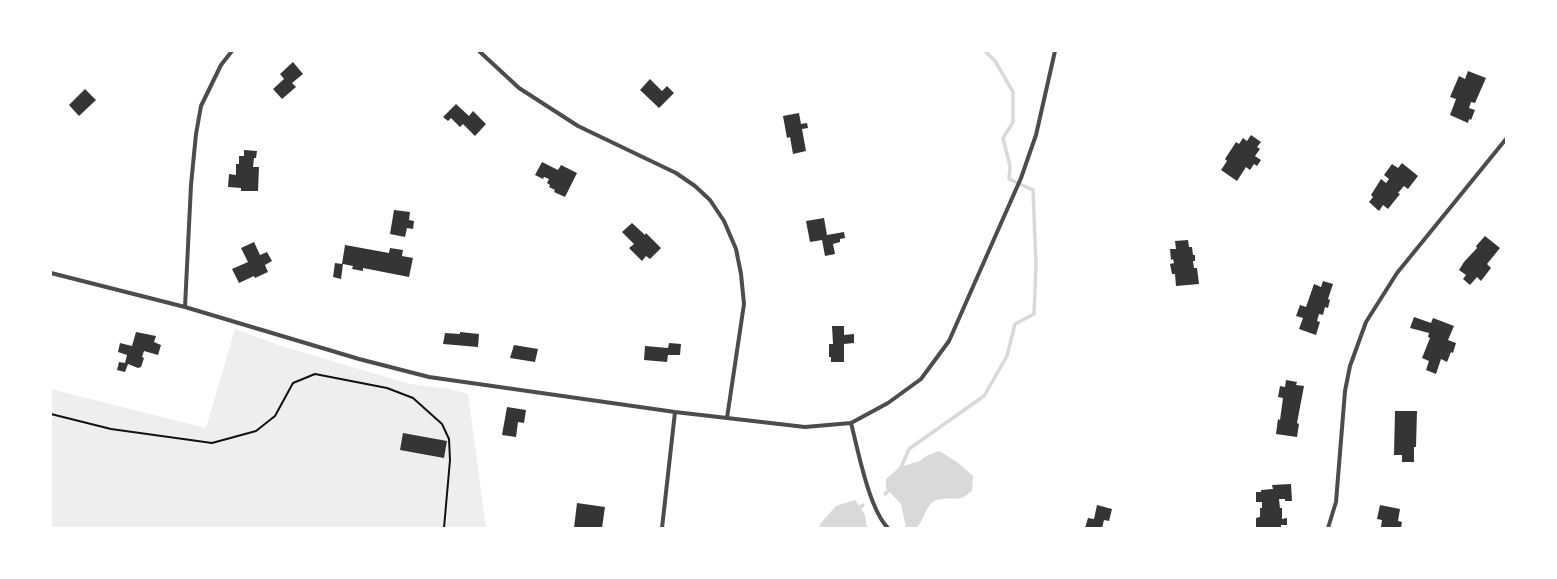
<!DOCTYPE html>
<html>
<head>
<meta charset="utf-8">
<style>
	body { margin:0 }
	#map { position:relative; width:1557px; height:579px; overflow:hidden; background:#fff; font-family:"Archivo Narrow",sans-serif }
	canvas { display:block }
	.frame { position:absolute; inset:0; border:52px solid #fff; pointer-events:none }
</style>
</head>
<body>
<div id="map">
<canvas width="1557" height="579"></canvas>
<div class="frame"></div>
</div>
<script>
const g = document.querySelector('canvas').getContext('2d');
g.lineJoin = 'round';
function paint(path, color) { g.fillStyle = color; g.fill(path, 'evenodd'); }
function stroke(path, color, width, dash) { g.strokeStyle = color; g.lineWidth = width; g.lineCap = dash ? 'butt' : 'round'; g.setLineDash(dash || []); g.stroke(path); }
paint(new Path2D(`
	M 235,329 L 281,346 L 410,384 L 450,389 L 468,394 L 486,528 L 51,528 L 51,389 L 206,428 Z`), '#eee');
paint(new Path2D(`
	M 939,451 L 957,462 L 973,476 L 972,491 C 969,493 965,497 961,498 C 952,500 941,496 933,502 C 924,509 924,521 916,528 L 906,528 L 901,504 L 886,488 L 886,479 L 900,467 L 920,461 L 926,456 Z
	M 855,500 L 865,515 L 867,528 L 819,528 L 821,523 L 836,506 Z`), '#d9d9d9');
stroke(new Path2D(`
	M 900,470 L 909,449 L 984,396 L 1007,356 L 1015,324 L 1034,314 L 1036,265 L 1033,190 L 1009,179 L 1010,166 L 1003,138 L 1013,122 L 1013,92 L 995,61 L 985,51
	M 885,494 L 891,488
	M 856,510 L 863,505`), '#d9d9d9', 3.5);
paint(new Path2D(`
	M 293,62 L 303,74 L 292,83 L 296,87 L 282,99 L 273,89 L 284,79 L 280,74 Z
	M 1468,71 L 1486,78 L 1475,103 L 1471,102 L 1469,108 L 1475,110 L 1471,120 L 1469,119 L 1468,123 L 1450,115 L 1456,99 L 1450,97 L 1459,76 L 1465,79 Z
	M 650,79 L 662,91 L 667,86 L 674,93 L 659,108 L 640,90 Z
	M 85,89 L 96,100 L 79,116 L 69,105 Z
	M 456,104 L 469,116 L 473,111 L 486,124 L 475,136 L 463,124 L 460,127 L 451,118 L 448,121 L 443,117 Z
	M 799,113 L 801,124 L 807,123 L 808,128 L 802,129 L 806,151 L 793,154 L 790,137 L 787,138 L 783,116 Z
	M 1251,135 L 1261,142 L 1257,147 L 1260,149 L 1255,156 L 1261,160 L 1257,166 L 1254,164 L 1250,170 L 1246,167 L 1237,181 L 1221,170 L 1227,161 L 1225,159 L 1236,142 L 1239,144 L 1243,138 L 1247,141 Z
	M 244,150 L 257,151 L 256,158 L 254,158 L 253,167 L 259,167 L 258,191 L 241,191 L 241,188 L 228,187 L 229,174 L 236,175 L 236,164 L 239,164 L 239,156 L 244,156 Z
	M 542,162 L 558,170 L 561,165 L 577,173 L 565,197 L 554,192 L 555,190 L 549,187 L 550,185 L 547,183 L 549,179 L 544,177 L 543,179 L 535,175 Z
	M 1402,163 L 1418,176 L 1408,189 L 1404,186 L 1398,193 L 1400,194 L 1388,209 L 1383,205 L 1379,211 L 1369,202 L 1373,197 L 1371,195 L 1381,179 L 1386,183 L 1389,179 L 1384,175 L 1392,164 L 1398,168 Z
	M 394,210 L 410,212 L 409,220 L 414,221 L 413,229 L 407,228 L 405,237 L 390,234 Z
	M 824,218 L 827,235 L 844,232 L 845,238 L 840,239 L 840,242 L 833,244 L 835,254 L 825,256 L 822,240 L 810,242 L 806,221 Z
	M 632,223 L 645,235 L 646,233 L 661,248 L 650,259 L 646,256 L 642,261 L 629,248 L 634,244 L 622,232 Z
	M 1485,236 L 1500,248 L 1487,264 L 1491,268 L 1481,281 L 1477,277 L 1470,285 L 1463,279 L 1466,275 L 1459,270 L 1464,262 L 1477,248 L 1476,246 Z
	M 1188,240 L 1189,247 L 1192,247 L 1193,255 L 1195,255 L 1195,261 L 1193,261 L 1194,268 L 1197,268 L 1199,284 L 1176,286 L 1175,274 L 1172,274 L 1170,264 L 1174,263 L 1173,259 L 1171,260 L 1170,249 L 1176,249 L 1175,241 Z
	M 254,242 L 260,255 L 267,252 L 272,261 L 265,265 L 268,272 L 255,278 L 254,276 L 239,283 L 232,269 L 248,262 L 241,248 Z
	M 345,245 L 389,253 L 390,248 L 403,250 L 402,256 L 413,258 L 409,277 L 363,268 L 363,271 L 352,269 L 353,266 L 343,264 L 341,279 L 333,277 L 335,263 L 342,264 Z
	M 1323,281 L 1333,284 L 1328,299 L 1330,300 L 1328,308 L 1325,307 L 1323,315 L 1319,314 L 1317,321 L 1320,322 L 1316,335 L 1299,329 L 1303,318 L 1296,316 L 1300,305 L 1306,307 L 1314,284 L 1321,287 Z
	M 1414,317 L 1431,323 L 1433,318 L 1454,326 L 1448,340 L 1456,343 L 1453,353 L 1451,352 L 1447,362 L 1441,359 L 1436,374 L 1426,370 L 1429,361 L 1422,358 L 1430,338 L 1428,337 L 1429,333 L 1410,328 Z
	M 832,326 L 844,326 L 844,335 L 854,334 L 854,343 L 844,344 L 844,362 L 831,362 L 831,357 L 829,357 L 829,344 L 833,344 Z
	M 136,332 L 156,336 L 154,342 L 161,345 L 158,355 L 144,351 L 142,357 L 144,358 L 141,367 L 138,368 L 128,364 L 125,372 L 117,370 L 119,362 L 125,363 L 127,355 L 118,352 L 120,343 L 132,346 Z
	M 460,332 L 479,334 L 478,347 L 443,344 L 445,333 L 460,334 Z
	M 669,343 L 681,344 L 680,355 L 668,355 L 667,362 L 644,360 L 645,346 L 668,348 Z
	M 514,345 L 538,349 L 535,362 L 510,358 Z
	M 1286,380 L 1297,382 L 1296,385 L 1304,386 L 1297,423 L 1299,424 L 1297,437 L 1276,434 L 1278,419 L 1280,420 L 1283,398 L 1278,397 L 1280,386 L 1285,387 Z
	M 507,407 L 526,410 L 524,423 L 518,422 L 516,437 L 502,435 Z
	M 1395,411 L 1417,411 L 1416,447 L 1414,447 L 1414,462 L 1402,462 L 1402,455 L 1394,455 Z
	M 403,433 L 447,441 L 444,458 L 400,450 Z
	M 1291,484 L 1292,501 L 1285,501 L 1285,499 L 1279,499 L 1280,508 L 1282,508 L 1282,519 L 1287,518 L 1287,525 L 1281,525 L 1281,528 L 1256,528 L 1256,518 L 1260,517 L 1260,508 L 1262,508 L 1262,502 L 1256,502 L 1256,492 L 1261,492 L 1261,490 L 1273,489 L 1272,485 Z
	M 577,503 L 605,507 L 602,528 L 574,528 Z
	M 1097,505 L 1112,509 L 1109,521 L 1104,520 L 1102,528 L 1085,528 L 1088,518 L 1094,519 Z
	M 1380,505 L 1400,509 L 1398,521 L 1402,522 L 1401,528 L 1381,527 L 1382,520 L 1377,519 Z`), '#353535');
stroke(new Path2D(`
	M 51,414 L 111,429 L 212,443 L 256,431 L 275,416 L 293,383 L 315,374 L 387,388 L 413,398 L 442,424 L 449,439 L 450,460 L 444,528`), '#111', 2);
stroke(new Path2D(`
	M 479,51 L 519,88 L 578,126 L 676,173 L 695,186 L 710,200 L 724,221 L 736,249 L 741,274 L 744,304 L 727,418
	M 51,273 L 185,307 L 359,359 L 429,377 L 675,412 L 805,427 L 851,423 L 888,403 L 921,379 L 949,341 L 1021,178 L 1036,135 L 1055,51
	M 185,307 L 191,185 L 196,134 L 201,106 L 221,65 L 232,51
	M 851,423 C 858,450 869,509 888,528
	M 662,528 L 675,412
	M 1328,528 L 1336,502 L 1345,391 L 1350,366 L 1366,322 L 1397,273 L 1506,139`), '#4c4c4c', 4);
</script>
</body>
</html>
